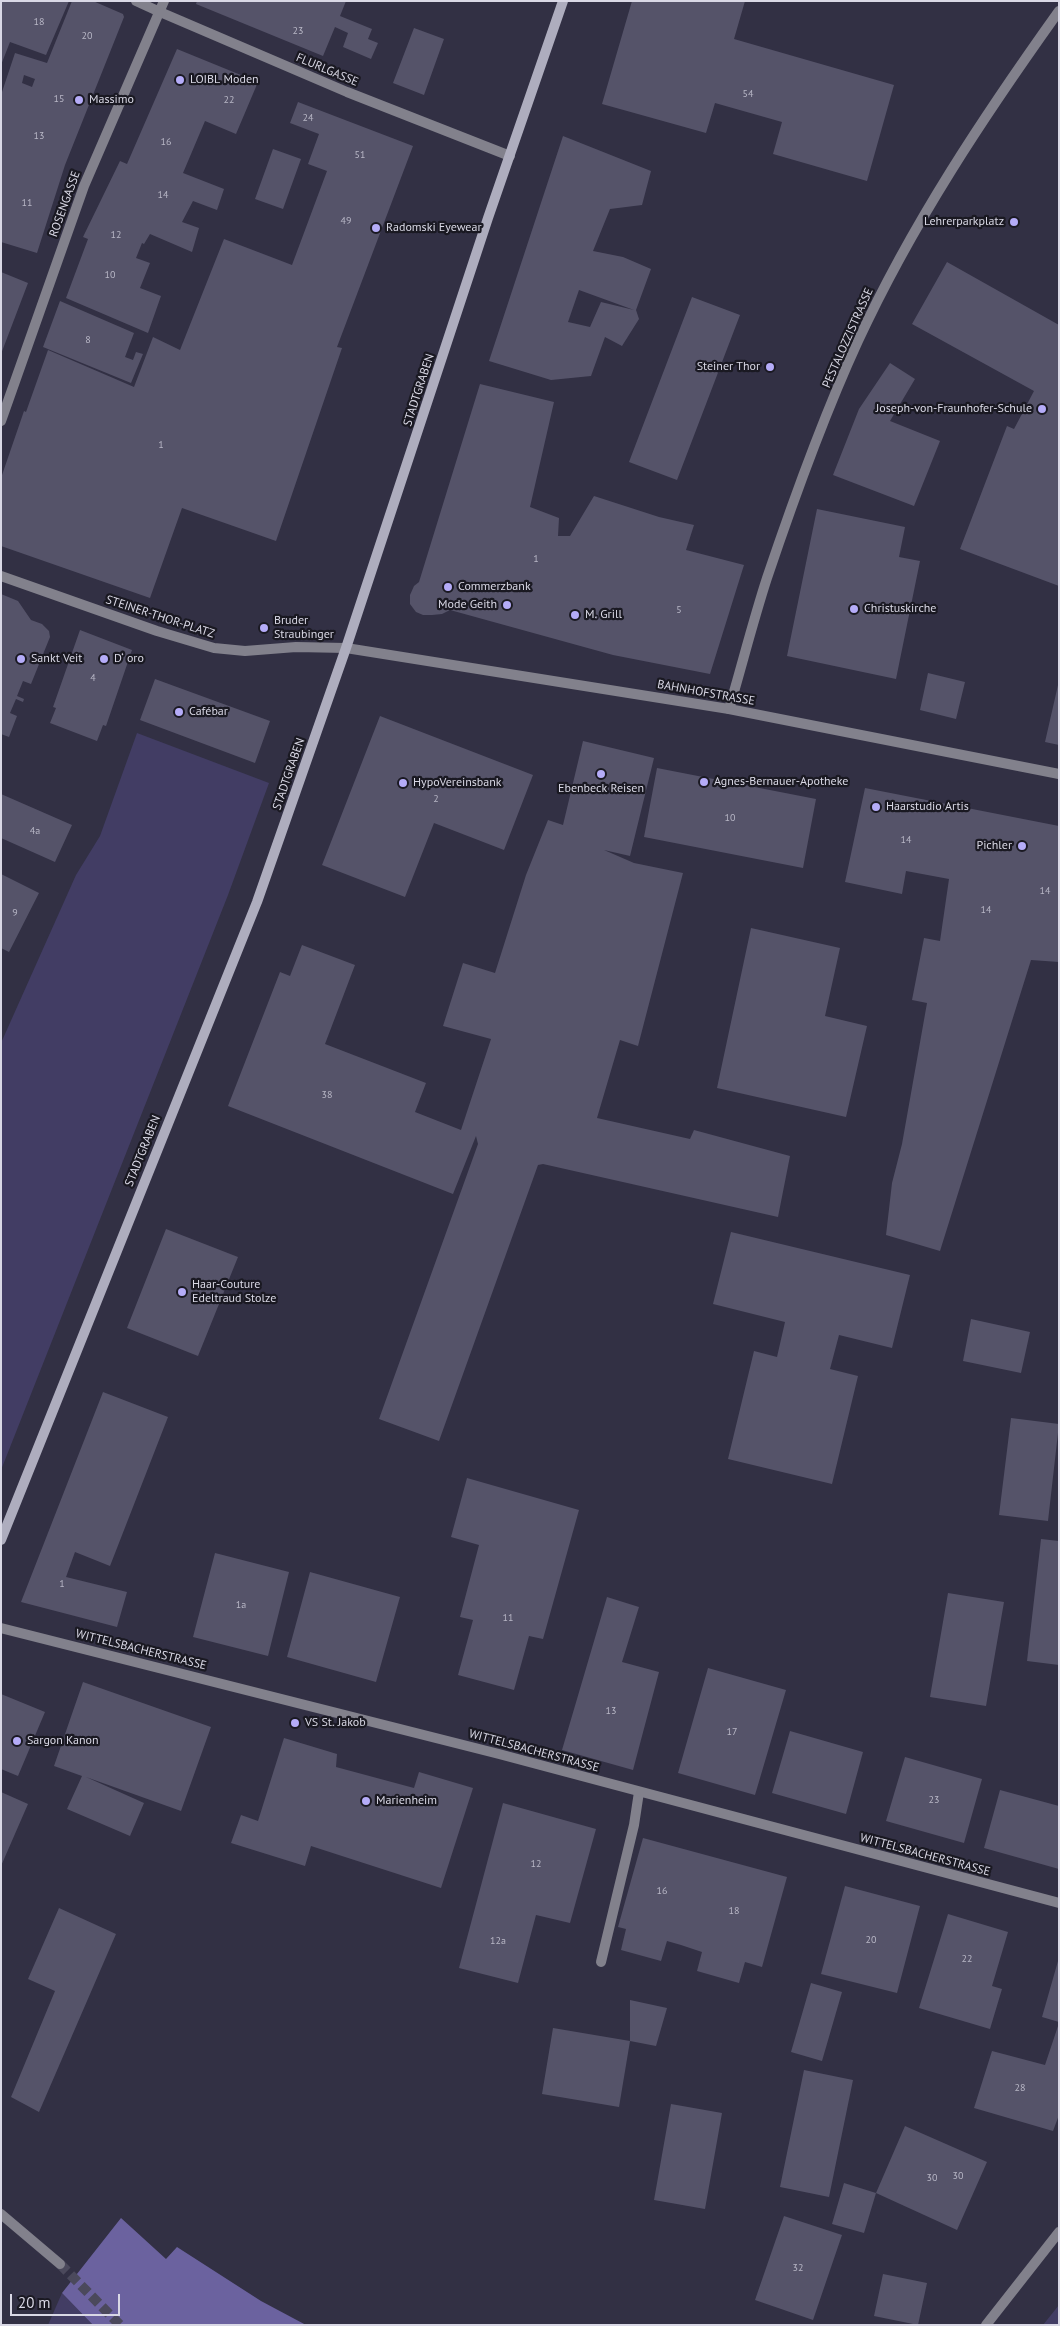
<!DOCTYPE html>
<html>
<head>
<meta charset="utf-8">
<style>
	body { margin:0 }
	#map { position:relative; width:1060px; height:2326px; overflow:hidden; background:#323044; font-family:"PT Sans",sans-serif }
	canvas { display:block }
	.frame { position:absolute; inset:0; border:2px solid #d9d8e5; pointer-events:none }
	.scale { position:absolute; left:10px; top:2294px; width:110px; height:22px; box-sizing:border-box; border:2px solid #d9d8e5; border-top:0; padding-left:6px; font-size:15px; line-height:18px; white-space:nowrap; color:#d9d8e5; -webkit-text-stroke:4px #1a1922; paint-order:stroke }
</style>
</head>
<body>
<div id="map">
<canvas width="1060" height="2326"></canvas>
<div class="frame"></div>
<div class="scale">20 m</div>
</div>
<script>
const g = document.querySelector('canvas').getContext('2d');
g.lineJoin = 'round';
function paint(path, color) { g.fillStyle = color; g.fill(path, 'evenodd'); }
function stroke(path, color, width, dash) { g.strokeStyle = color; g.lineWidth = width; g.lineCap = dash ? 'butt' : 'round'; g.setLineDash(dash || []); g.stroke(path); }
function drawText(font, color, halo, rows, align = 'center') {
  g.font = font + ' "PT Sans",sans-serif'; g.lineWidth = 4.5; g.setLineDash([]); g.textBaseline = 'middle'; g.strokeStyle = halo; g.fillStyle = color; for (const [text, x, y, turn = 0] of rows) {
    g.save(); g.translate(x, y); g.rotate((+turn || 0) * Math.PI / 180); g.textAlign = isNaN(turn) ? turn : align; if (halo) g.strokeText(text, 0, 0); g.fillText(text, 0, 0); g.restore();
  }
}
paint(new Path2D(`
	M 137,733 L 269,783 L 228,895 L 1,1470 L 1,1043 L 76,875 L 100,836 Z
	M 62,2293 L 93,2325 L 48,2325 Z
	M 1059,2305 L 1059,2325 L 1043,2325 Z`), '#423d64');
paint(new Path2D(`
	M 121,2218 L 166,2259 L 177,2247 L 261,2301 L 306,2325 L 93,2325 L 62,2293 Z`), '#6b629f');
paint(new Path2D(`
	M 1,1 L 69,1 L 46,55 L 10,42 L 1,65 Z
	M 72,1 L 93,1 L 123,14 L 124,17 L 65,165 L 37,253 L 1,242 L 1,95 L 15,53 L 47,63 ZM 24,75 L 35,79 L 32,87 L 22,83 Z
	M 197,1 L 346,1 L 340,16 L 372,29 L 368,39 L 378,43 L 371,59 L 343,47 L 348,33 L 335,27 L 323,56 L 196,4 Z
	M 632,1 L 745,1 L 734,39 L 894,85 L 867,181 L 773,154 L 782,122 L 715,103 L 706,133 L 602,104 Z
	M 414,28 L 444,39 L 424,95 L 393,83 Z
	M 177,49 L 258,82 L 236,134 L 205,121 L 183,173 L 224,189 L 217,210 L 193,201 L 182,222 L 199,228 L 192,252 L 150,234 L 144,244 L 142,243 L 136,258 L 150,263 L 140,288 L 161,296 L 148,333 L 66,298 L 88,239 L 83,237 L 120,161 L 127,164 Z
	M 298,102 L 413,146 L 337,347 L 342,348 L 276,541 L 182,508 L 150,598 L 1,546 L 1,478 L 24,411 L 26,412 L 48,350 L 134,387 L 153,337 L 180,350 L 224,239 L 292,265 L 327,171 L 308,164 L 319,134 L 290,123 Z
	M 563,136 L 651,171 L 642,205 L 610,209 L 593,251 L 623,257 L 651,269 L 636,310 L 639,319 L 622,346 L 605,337 L 591,376 L 551,380 L 489,361 ZM 579,290 L 634,310 L 601,302 L 590,327 L 568,322 Z
	M 273,149 L 301,159 L 283,209 L 255,199 Z
	M 947,262 L 1059,325 L 1059,586 L 960,549 L 1007,426 L 1014,429 L 1034,391 L 912,324 Z
	M 1,272 L 28,283 L 1,354 Z
	M 692,297 L 740,315 L 677,480 L 629,462 Z
	M 60,301 L 134,333 L 125,357 L 133,360 L 136,352 L 143,354 L 131,383 L 43,347 Z
	M 890,363 L 915,379 L 890,421 L 940,441 L 914,506 L 833,475 L 859,409 Z
	M 480,384 L 554,402 L 530,507 L 559,518 L 558,536 L 570,536 L 594,496 L 659,517 L 694,525 L 686,550 L 744,565 L 710,674 L 613,655 L 450,610 L 442,614 L 432,615 L 423,615 L 416,612 L 410,604 L 410,595 L 414,586 L 419,582 Z
	M 817,509 L 905,527 L 899,557 L 920,561 L 896,679 L 787,656 Z
	M 1,594 L 18,601 L 31,620 L 42,624 L 49,631 L 50,637 L 31,684 L 23,681 L 17,696 L 24,699 L 23,702 L 16,699 L 10,713 L 17,716 L 9,737 L 1,734 Z
	M 80,630 L 132,650 L 106,726 L 103,725 L 97,741 L 50,723 L 56,708 L 53,707 Z
	M 928,673 L 965,682 L 956,719 L 920,710 Z
	M 155,679 L 270,721 L 255,763 L 140,720 Z
	M 1058,685 L 1059,685 L 1059,745 L 1045,742 Z
	M 380,716 L 533,775 L 504,850 L 434,823 L 405,897 L 322,865 Z
	M 583,741 L 654,758 L 630,856 L 604,850 L 634,863 L 683,873 L 638,1046 L 620,1040 L 597,1118 L 690,1139 L 694,1130 L 790,1156 L 778,1217 L 543,1164 L 538,1165 L 439,1441 L 379,1419 L 478,1144 L 476,1136 L 453,1194 L 228,1106 L 280,972 L 290,976 L 302,945 L 355,965 L 325,1044 L 426,1083 L 415,1112 L 461,1130 L 491,1039 L 443,1026 L 463,963 L 495,973 L 526,875 L 548,820 L 563,825 Z
	M 657,768 L 816,799 L 803,868 L 644,837 Z
	M 865,788 L 1059,826 L 1059,962 L 1031,960 L 940,1251 L 886,1235 L 892,1183 L 902,1144 L 927,1003 L 912,1000 L 924,938 L 940,941 L 949,879 L 906,871 L 902,894 L 845,882 Z
	M 1,794 L 72,825 L 55,862 L 1,838 Z
	M 1,874 L 39,893 L 9,952 L 1,948 Z
	M 751,928 L 840,948 L 825,1016 L 867,1026 L 846,1117 L 717,1088 Z
	M 166,1229 L 238,1257 L 198,1356 L 127,1328 Z
	M 731,1232 L 910,1275 L 892,1348 L 839,1335 L 830,1369 L 858,1376 L 832,1484 L 728,1459 L 754,1351 L 777,1357 L 785,1322 L 713,1304 Z
	M 971,1319 L 1030,1332 L 1021,1373 L 963,1361 Z
	M 103,1392 L 168,1417 L 110,1566 L 75,1552 L 66,1577 L 127,1592 L 117,1627 L 21,1602 Z
	M 1011,1418 L 1059,1424 L 1048,1521 L 999,1515 Z
	M 467,1478 L 579,1510 L 543,1639 L 529,1636 L 514,1690 L 458,1675 L 473,1620 L 460,1617 L 479,1545 L 451,1537 Z
	M 1041,1539 L 1059,1541 L 1059,1665 L 1027,1661 Z
	M 215,1553 L 289,1572 L 268,1656 L 193,1637 Z
	M 310,1572 L 400,1597 L 376,1682 L 287,1657 Z
	M 948,1593 L 1004,1602 L 986,1706 L 930,1697 Z
	M 607,1597 L 639,1607 L 622,1662 L 659,1672 L 633,1770 L 562,1750 Z
	M 708,1668 L 786,1690 L 755,1795 L 678,1773 Z
	M 83,1682 L 211,1727 L 181,1811 L 86,1777 L 144,1803 L 130,1836 L 67,1809 L 82,1776 L 54,1766 Z
	M 1,1694 L 45,1712 L 18,1776 L 1,1769 Z
	M 790,1731 L 863,1752 L 846,1814 L 772,1793 Z
	M 284,1738 L 337,1754 L 336,1767 L 414,1788 L 419,1772 L 473,1788 L 441,1888 L 311,1846 L 305,1866 L 231,1843 L 241,1815 L 258,1821 Z
	M 905,1757 L 982,1779 L 964,1843 L 886,1821 Z
	M 1000,1790 L 1059,1806 L 1059,1869 L 984,1848 Z
	M 1,1792 L 28,1804 L 1,1866 Z
	M 503,1803 L 596,1829 L 570,1923 L 536,1915 L 518,1983 L 459,1968 Z
	M 643,1838 L 787,1877 L 762,1967 L 745,1962 L 739,1983 L 697,1971 L 702,1952 L 681,1945 L 667,1941 L 661,1961 L 621,1950 L 626,1929 L 618,1927 Z
	M 845,1886 L 920,1906 L 897,1993 L 821,1974 Z
	M 59,1908 L 116,1934 L 39,2112 L 11,2097 L 55,1991 L 28,1979 Z
	M 948,1914 L 1008,1932 L 992,1986 L 1002,1989 L 990,2029 L 919,2008 Z
	M 1058,1961 L 1059,1961 L 1059,2022 L 1042,2017 Z
	M 811,1983 L 842,1992 L 822,2061 L 791,2052 Z
	M 630,2000 L 667,2008 L 656,2046 L 630,2041 Z
	M 1059,2023 L 1059,2115 L 1053,2131 L 974,2108 L 992,2051 L 1045,2065 Z
	M 553,2028 L 630,2041 L 619,2107 L 542,2094 Z
	M 804,2070 L 853,2080 L 829,2197 L 780,2187 Z
	M 671,2104 L 722,2113 L 705,2209 L 654,2200 Z
	M 905,2126 L 987,2162 L 957,2230 L 876,2193 Z
	M 844,2183 L 876,2193 L 864,2233 L 832,2224 Z
	M 784,2216 L 842,2235 L 813,2320 L 755,2300 Z
	M 883,2274 L 927,2283 L 918,2325 L 874,2316 Z`), '#555369');
stroke(new Path2D(`
	M 60,2264 L 120,2325`), '#4b495c', 10, [10, 5]);
stroke(new Path2D(`
	M 601,1962 L 634,1825 L 639,1792`), '#82818c', 10);
stroke(new Path2D(`
	M 136,1 L 160,12
	M 1,576 L 157,631 L 214,648 L 245,651 L 296,647 L 346,648`), '#82818c', 10);
stroke(new Path2D(`
	M 160,12 L 347,92 L 510,156
	M 1,421 L 84,186 L 164,1
	M 729,709 C 742,665 753,621 767,578 C 794,498 823,417 858,341 C 912,224 984,116 1059,11
	M 1,1628 L 499,1754 L 1059,1903
	M 986,2325 L 1059,2232`), '#82818c', 10);
stroke(new Path2D(`
	M 346,648 L 729,709 L 1059,774
	M 1,2214 L 60,2264`), '#82818c', 10);
stroke(new Path2D(`
	M 1,1540 L 257,902 L 346,648 L 488,218 L 563,1`), '#aeadbe', 10);
for (const [x, y, r, color] of [
	[180,80,5,"#b5acf8"],
	[79,100,5,"#b5acf8"],
	[1014,222,5,"#b5acf8"],
	[376,228,5,"#b5acf8"],
	[770,367,5,"#b5acf8"],
	[1042,409,5,"#b5acf8"],
	[448,587,5,"#b5acf8"],
	[507,605,5,"#b5acf8"],
	[854,609,5,"#b5acf8"],
	[575,615,5,"#b5acf8"],
	[264,628,5,"#b5acf8"],
	[21,659,5,"#b5acf8"],
	[104,659,5,"#b5acf8"],
	[179,712,5,"#b5acf8"],
	[601,774,5,"#b5acf8"],
	[704,782,5,"#b5acf8"],
	[403,783,5,"#b5acf8"],
	[876,807,5,"#b5acf8"],
	[1022,846,5,"#b5acf8"],
	[182,1292,5,"#b5acf8"],
	[295,1723,5,"#b5acf8"],
	[17,1741,5,"#b5acf8"],
	[366,1801,5,"#b5acf8"]
]) { const dot = new Path2D(); dot.arc(x, y, r, 0, 2 * Math.PI); g.fillStyle = color; g.fill(dot); stroke(dot, '#1a1922', 2); }
drawText('10px', '#b8b7c6', null, [
	["18",39,22],
	["23",298,31],
	["20",87,36],
	["54",748,94],
	["15",59,99],
	["22",229,100],
	["24",308,118],
	["13",39,136],
	["16",166,142],
	["51",360,155],
	["14",163,195],
	["11",27,203],
	["49",346,221],
	["12",116,235],
	["10",110,275],
	["8",88,340],
	["1",161,445],
	["1",536,559],
	["5",679,610],
	["4",93,678],
	["2",436,799],
	["10",730,818],
	["4a",35,831],
	["14",906,840],
	["14",1045,891],
	["14",986,910],
	["9",15,913],
	["38",327,1095],
	["1",62,1584],
	["1a",241,1605],
	["11",508,1618],
	["13",611,1711],
	["17",732,1732],
	["23",934,1800],
	["12",536,1864],
	["16",662,1891],
	["18",734,1911],
	["20",871,1940],
	["12a",498,1941],
	["22",967,1959],
	["28",1020,2088],
	["30",958,2176],
	["30",932,2178],
	["32",798,2268]
]);
drawText('12px', '#d9d8e5', '#1a1922', [
	["FLURLGASSE",327,70,23],
	["ROSENGASSE",65,204,-70],
	["PESTALOZZISTRASSE",848,338,-66],
	["STADTGRABEN",419,390,-72],
	["STEINER-THOR-PLATZ",160,617,18],
	["BAHNHOFSTRASSE",706,693,10],
	["STADTGRABEN",289,774,-71],
	["STADTGRABEN",143,1151,-68],
	["WITTELSBACHERSTRASSE",141,1650,14],
	["WITTELSBACHERSTRASSE",534,1751,15],
	["WITTELSBACHERSTRASSE",925,1855,15]
]);
drawText('12px', '#d9d8e5', '#1a1922', [
	["LOIBL Moden",190,80],
	["Massimo",89,100],
	["Lehrerparkplatz",1004,222,"right"],
	["Radomski Eyewear",386,228],
	["Steiner Thor",760,367,"right"],
	["Joseph-von-Fraunhofer-Schule",1032,409,"right"],
	["Commerzbank",458,587],
	["Mode Geith",497,605,"right"],
	["Christuskirche",864,609],
	["M. Grill",585,615],
	["Bruder",274,621],
	["Straubinger",274,635],
	["Sankt Veit",31,659],
	["D‘ oro",114,659],
	["Cafébar",189,712],
	["Agnes-Bernauer-Apotheke",714,782],
	["HypoVereinsbank",413,783],
	["Ebenbeck Reisen",601,789,"center"],
	["Haarstudio Artis",886,807],
	["Pichler",1012,846,"right"],
	["Haar-Couture",192,1285],
	["Edeltraud Stolze",192,1299],
	["VS St. Jakob",305,1723],
	["Sargon Kanon",27,1741],
	["Marienheim",376,1801]
], 'left');
</script>
</body>
</html>
